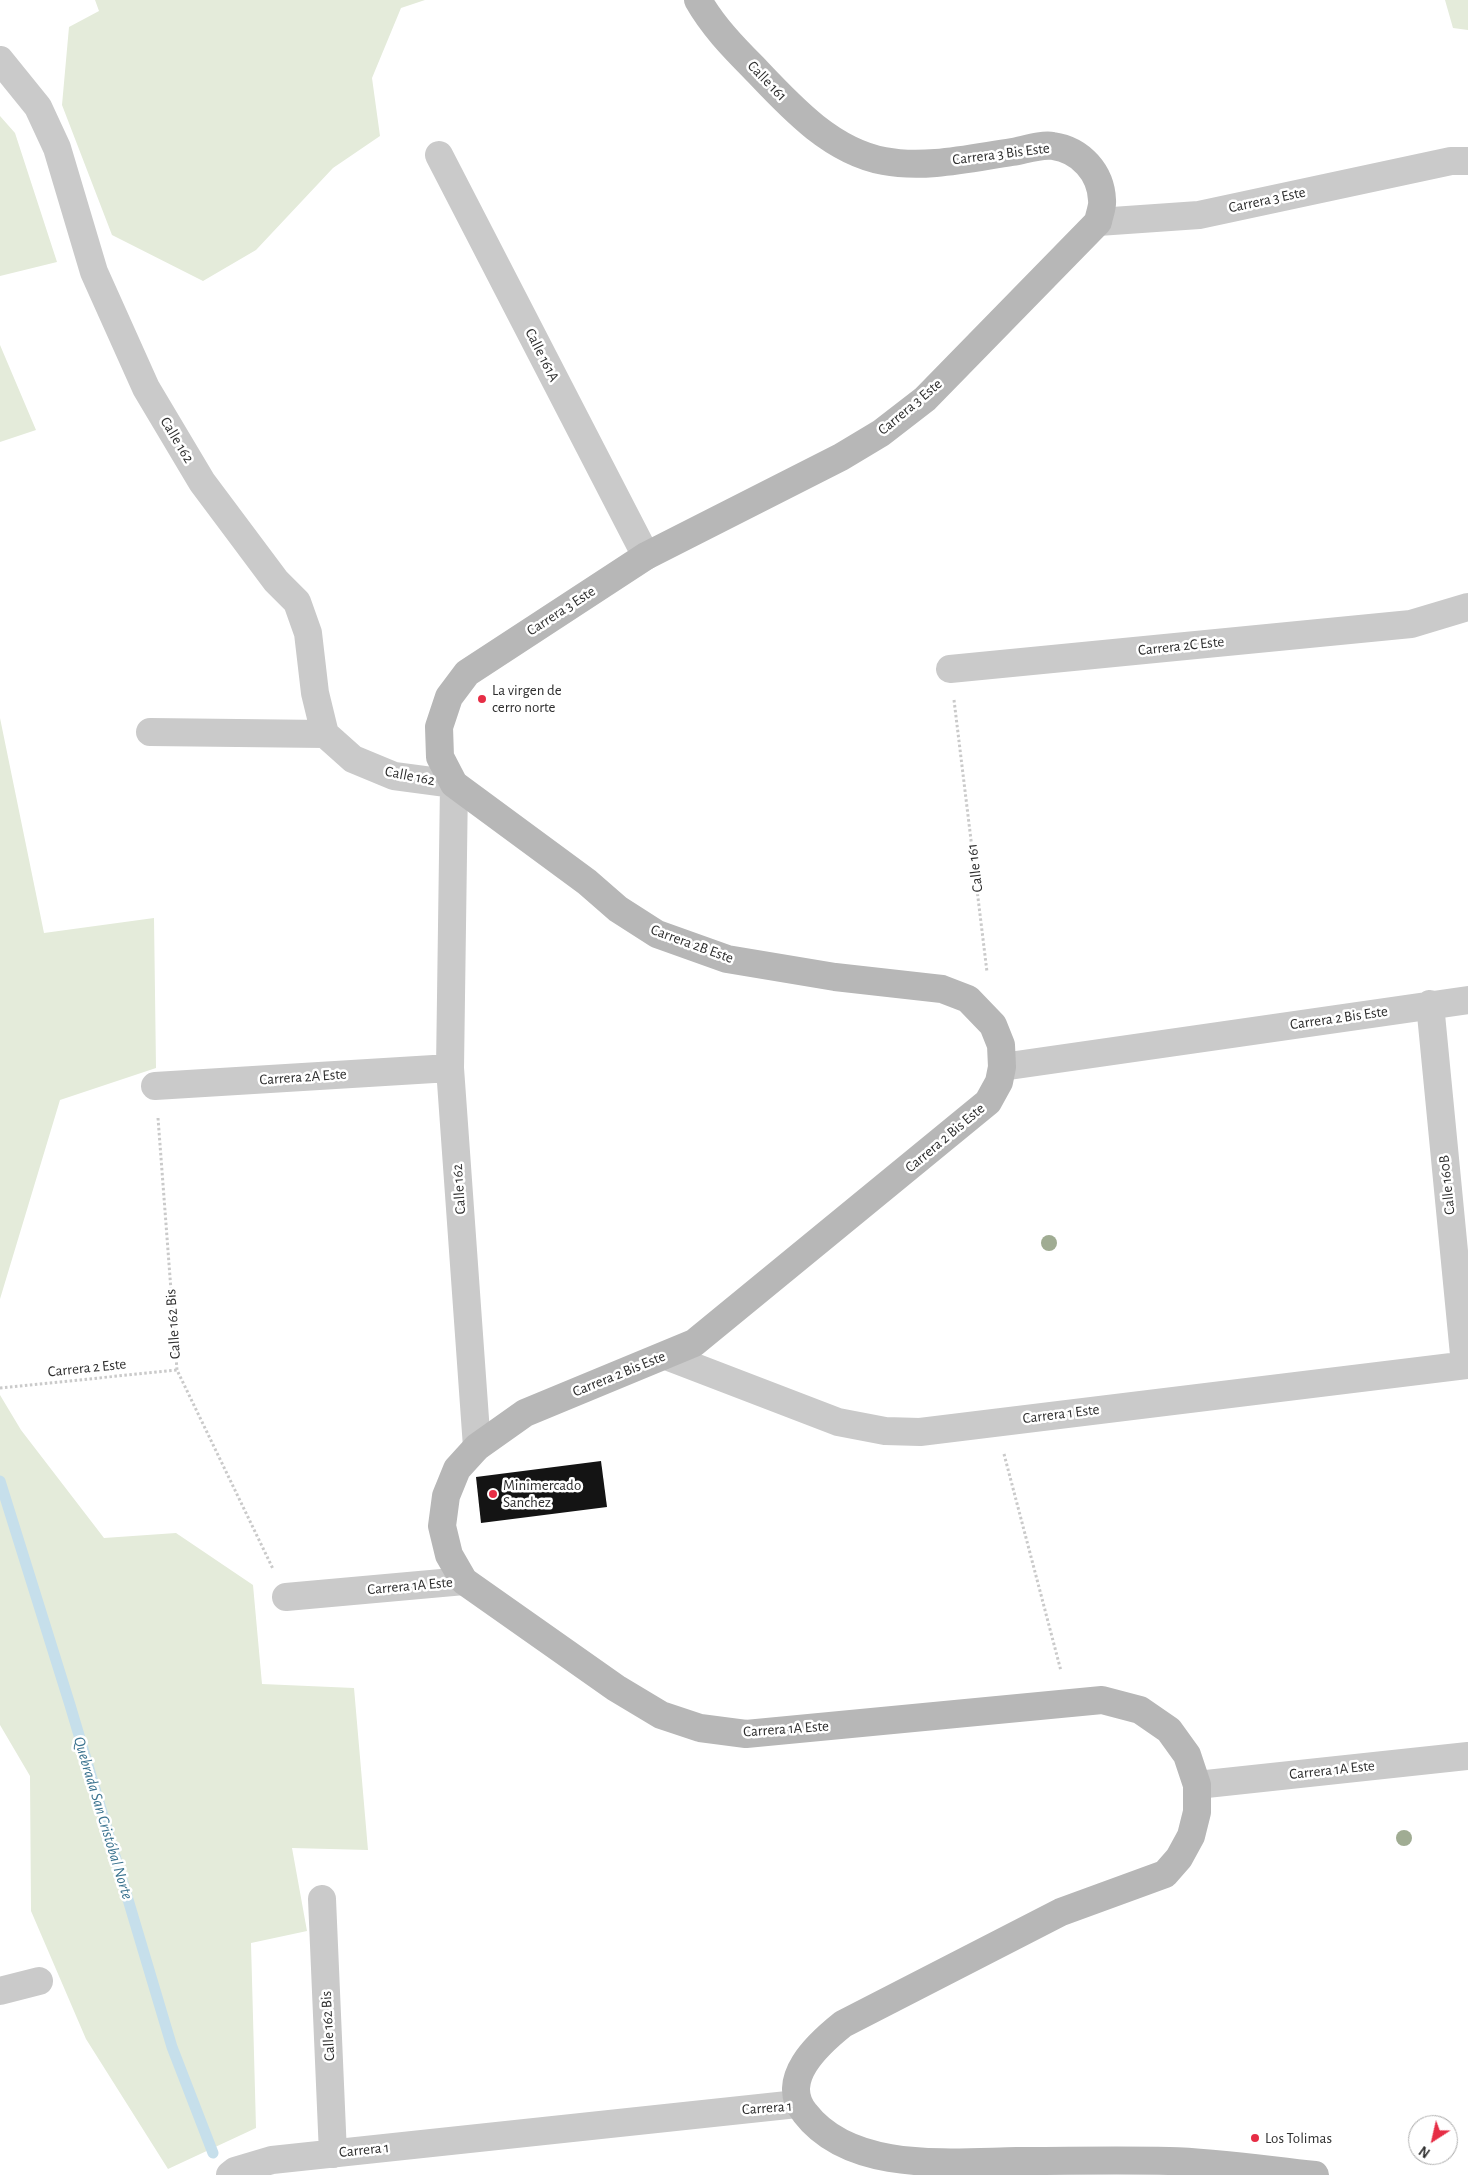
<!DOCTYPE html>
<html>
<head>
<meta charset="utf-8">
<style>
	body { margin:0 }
	#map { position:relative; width:1468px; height:2175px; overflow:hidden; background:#fff; font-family:"Alegreya Sans",sans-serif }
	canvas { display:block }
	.north { position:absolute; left:1408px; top:2115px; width:50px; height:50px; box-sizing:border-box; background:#fff; border:1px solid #ababab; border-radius:50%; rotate:215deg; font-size:14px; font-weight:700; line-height:20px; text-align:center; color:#2d2d2d }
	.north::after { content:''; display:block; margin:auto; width:18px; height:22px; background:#e62d45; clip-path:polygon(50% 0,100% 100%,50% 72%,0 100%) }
</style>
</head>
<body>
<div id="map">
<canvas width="1468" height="2175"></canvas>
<div class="north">N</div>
</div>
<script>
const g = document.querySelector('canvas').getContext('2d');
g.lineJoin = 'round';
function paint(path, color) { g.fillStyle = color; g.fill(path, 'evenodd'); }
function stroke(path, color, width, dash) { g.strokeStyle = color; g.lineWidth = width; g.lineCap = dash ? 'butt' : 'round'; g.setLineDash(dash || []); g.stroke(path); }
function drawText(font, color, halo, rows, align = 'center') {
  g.font = font + ' "Alegreya Sans",sans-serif'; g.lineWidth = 5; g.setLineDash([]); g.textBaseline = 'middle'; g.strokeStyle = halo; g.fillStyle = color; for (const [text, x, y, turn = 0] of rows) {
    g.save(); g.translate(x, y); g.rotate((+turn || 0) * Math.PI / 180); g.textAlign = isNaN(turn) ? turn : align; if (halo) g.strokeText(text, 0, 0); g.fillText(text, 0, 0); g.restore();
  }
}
paint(new Path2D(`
	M 95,0 L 425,0 L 401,8 L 372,78 L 380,136 L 333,168 L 256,250 L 203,281 L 112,235 L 62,105 L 69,27 L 99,11 Z
	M 1445,0 L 1468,0 L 1468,30 L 1453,28 Z
	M 0,116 L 15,133 L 57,262 L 0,276 Z
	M 0,345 L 36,430 L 0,442 Z
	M 0,718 L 44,933 L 154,918 L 156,1068 L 60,1100 L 0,1299 Z
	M 0,1395 L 21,1430 L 104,1538 L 176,1533 L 253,1585 L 262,1684 L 354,1688 L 368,1850 L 292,1848 L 307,1931 L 251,1943 L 256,2128 L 168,2169 L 86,2039 L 31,1911 L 30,1776 L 0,1725 Z`), '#e4ebda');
stroke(new Path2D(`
	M 0,1481 L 70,1705 L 172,2047 L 213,2153`), '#c6dfeb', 11);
paint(new Path2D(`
	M 601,1461 L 607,1507 L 481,1523 L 476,1477 Z`), '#141414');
stroke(new Path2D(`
	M 954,700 L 987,972
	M 158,1118 L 177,1370 L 273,1569
	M 0,1388 L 177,1370
	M 1004,1454 L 1061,1671`), '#cacaca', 3, [2.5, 2.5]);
stroke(new Path2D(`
	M 0,60 L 38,107 L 57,148 L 94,272 L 146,388 L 202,482 L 276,581 L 297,602 L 308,633 L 315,693 L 325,734 L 353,759 L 394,776 L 454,784 L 450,1068 L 477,1447
	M 439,155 L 646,556
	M 1098,222 L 1199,215 L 1451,161 L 1468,161
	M 950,669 L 1411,624 L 1468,607
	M 150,732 L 325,734
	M 1430,1004 L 1465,1365
	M 1002,1067 L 1468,1000
	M 155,1086 L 450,1068
	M 666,1356 L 838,1422 L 885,1431 L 920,1432 L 1468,1365
	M 286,1597 L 464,1581
	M 1197,1785 L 1468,1756
	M 322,1899 L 333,2154
	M 0,1991 L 39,1981
	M 230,2175 L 235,2171 L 272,2160 L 797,2104`), '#cacaca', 28);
stroke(new Path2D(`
	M 698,0 C 712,25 733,47 753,67 C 789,105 830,151 884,161 C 925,169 971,158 1012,152 C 1024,150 1041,144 1053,146 C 1081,150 1101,173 1102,200 C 1103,207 1099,215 1098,222 L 925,399 L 881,433 L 841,457 L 646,556 L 467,673 L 449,697 L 439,727 L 440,757 L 454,784 L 587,882 L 618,909 L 657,934 L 727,959 L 835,977 L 942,989 L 968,999 L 993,1025 L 1001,1045 L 1002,1067 L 999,1082 L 988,1102 L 694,1343 L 525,1413 L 477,1447 L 457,1469 L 446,1496 L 442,1526 L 449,1555 L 464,1581 L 616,1688 L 661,1715 L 700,1728 L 746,1734 L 1102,1700 L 1140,1710 L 1169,1730 L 1187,1755 L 1197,1785 L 1197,1812 L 1191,1836 L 1179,1858 L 1165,1874 L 1061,1912 L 843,2024 C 818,2044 778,2080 805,2113 C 851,2173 950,2162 1017,2161 C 1068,2161 1118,2160 1169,2161 C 1217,2162 1267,2170 1315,2175`), '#b7b7b7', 28);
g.fillStyle = '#a0ac93';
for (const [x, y] of [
	[1049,1243],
	[1404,1838]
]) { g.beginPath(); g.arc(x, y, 8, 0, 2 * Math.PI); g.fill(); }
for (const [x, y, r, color] of [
	[482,699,5,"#e62d45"],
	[493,1494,5,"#e62d45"],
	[1255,2138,5,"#e62d45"]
]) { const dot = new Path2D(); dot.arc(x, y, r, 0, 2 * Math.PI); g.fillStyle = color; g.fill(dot); stroke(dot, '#fff', 2); }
drawText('15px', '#2d2d2d', '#fff', [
	["Calle 161",767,81,46],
	["Carrera 3 Bis Este",1001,154,-7],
	["Carrera 3 Este",1267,200,-12],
	["Calle 161A",542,355,63],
	["Carrera 3 Este",910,407,-40],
	["Calle 162",177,440,59],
	["Carrera 3 Este",561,611,-33],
	["Carrera 2C Este",1181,646,-6],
	["Calle 162",410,776,11],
	["Calle 161",975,868,-97],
	["Carrera 2B Este",692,944,20],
	["Carrera 2 Bis Este",1339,1018,-8],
	["Carrera 2A Este",303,1077,-4],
	["Carrera 2 Bis Este",945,1138,-40],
	["Calle 160B",1447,1185,-96],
	["Calle 162",459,1189,-94],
	["Calle 162 Bis",173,1324,-94],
	["Carrera 2 Este",87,1368,-6],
	["Carrera 2 Bis Este",619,1374,-22],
	["Carrera 1 Este",1061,1414,-7],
	["Carrera 1A Este",410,1586,-5],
	["Carrera 1A Este",786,1729,-4],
	["Carrera 1A Este",1332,1770,-6],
	["Calle 162 Bis",328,2026,-93],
	["Carrera 1",767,2108,-4],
	["Carrera 1",364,2150,-6]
]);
drawText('15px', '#2d2d2d', '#fff', [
	["La virgen de",492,690],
	["cerro norte",492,707],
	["Minimercado",503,1485],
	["Sanchez",503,1502],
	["Los Tolimas",1265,2138]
], 'left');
drawText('italic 16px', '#3b738f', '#fff', [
	["Quebrada San Cristóbal Norte",103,1818,73]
]);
</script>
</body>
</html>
